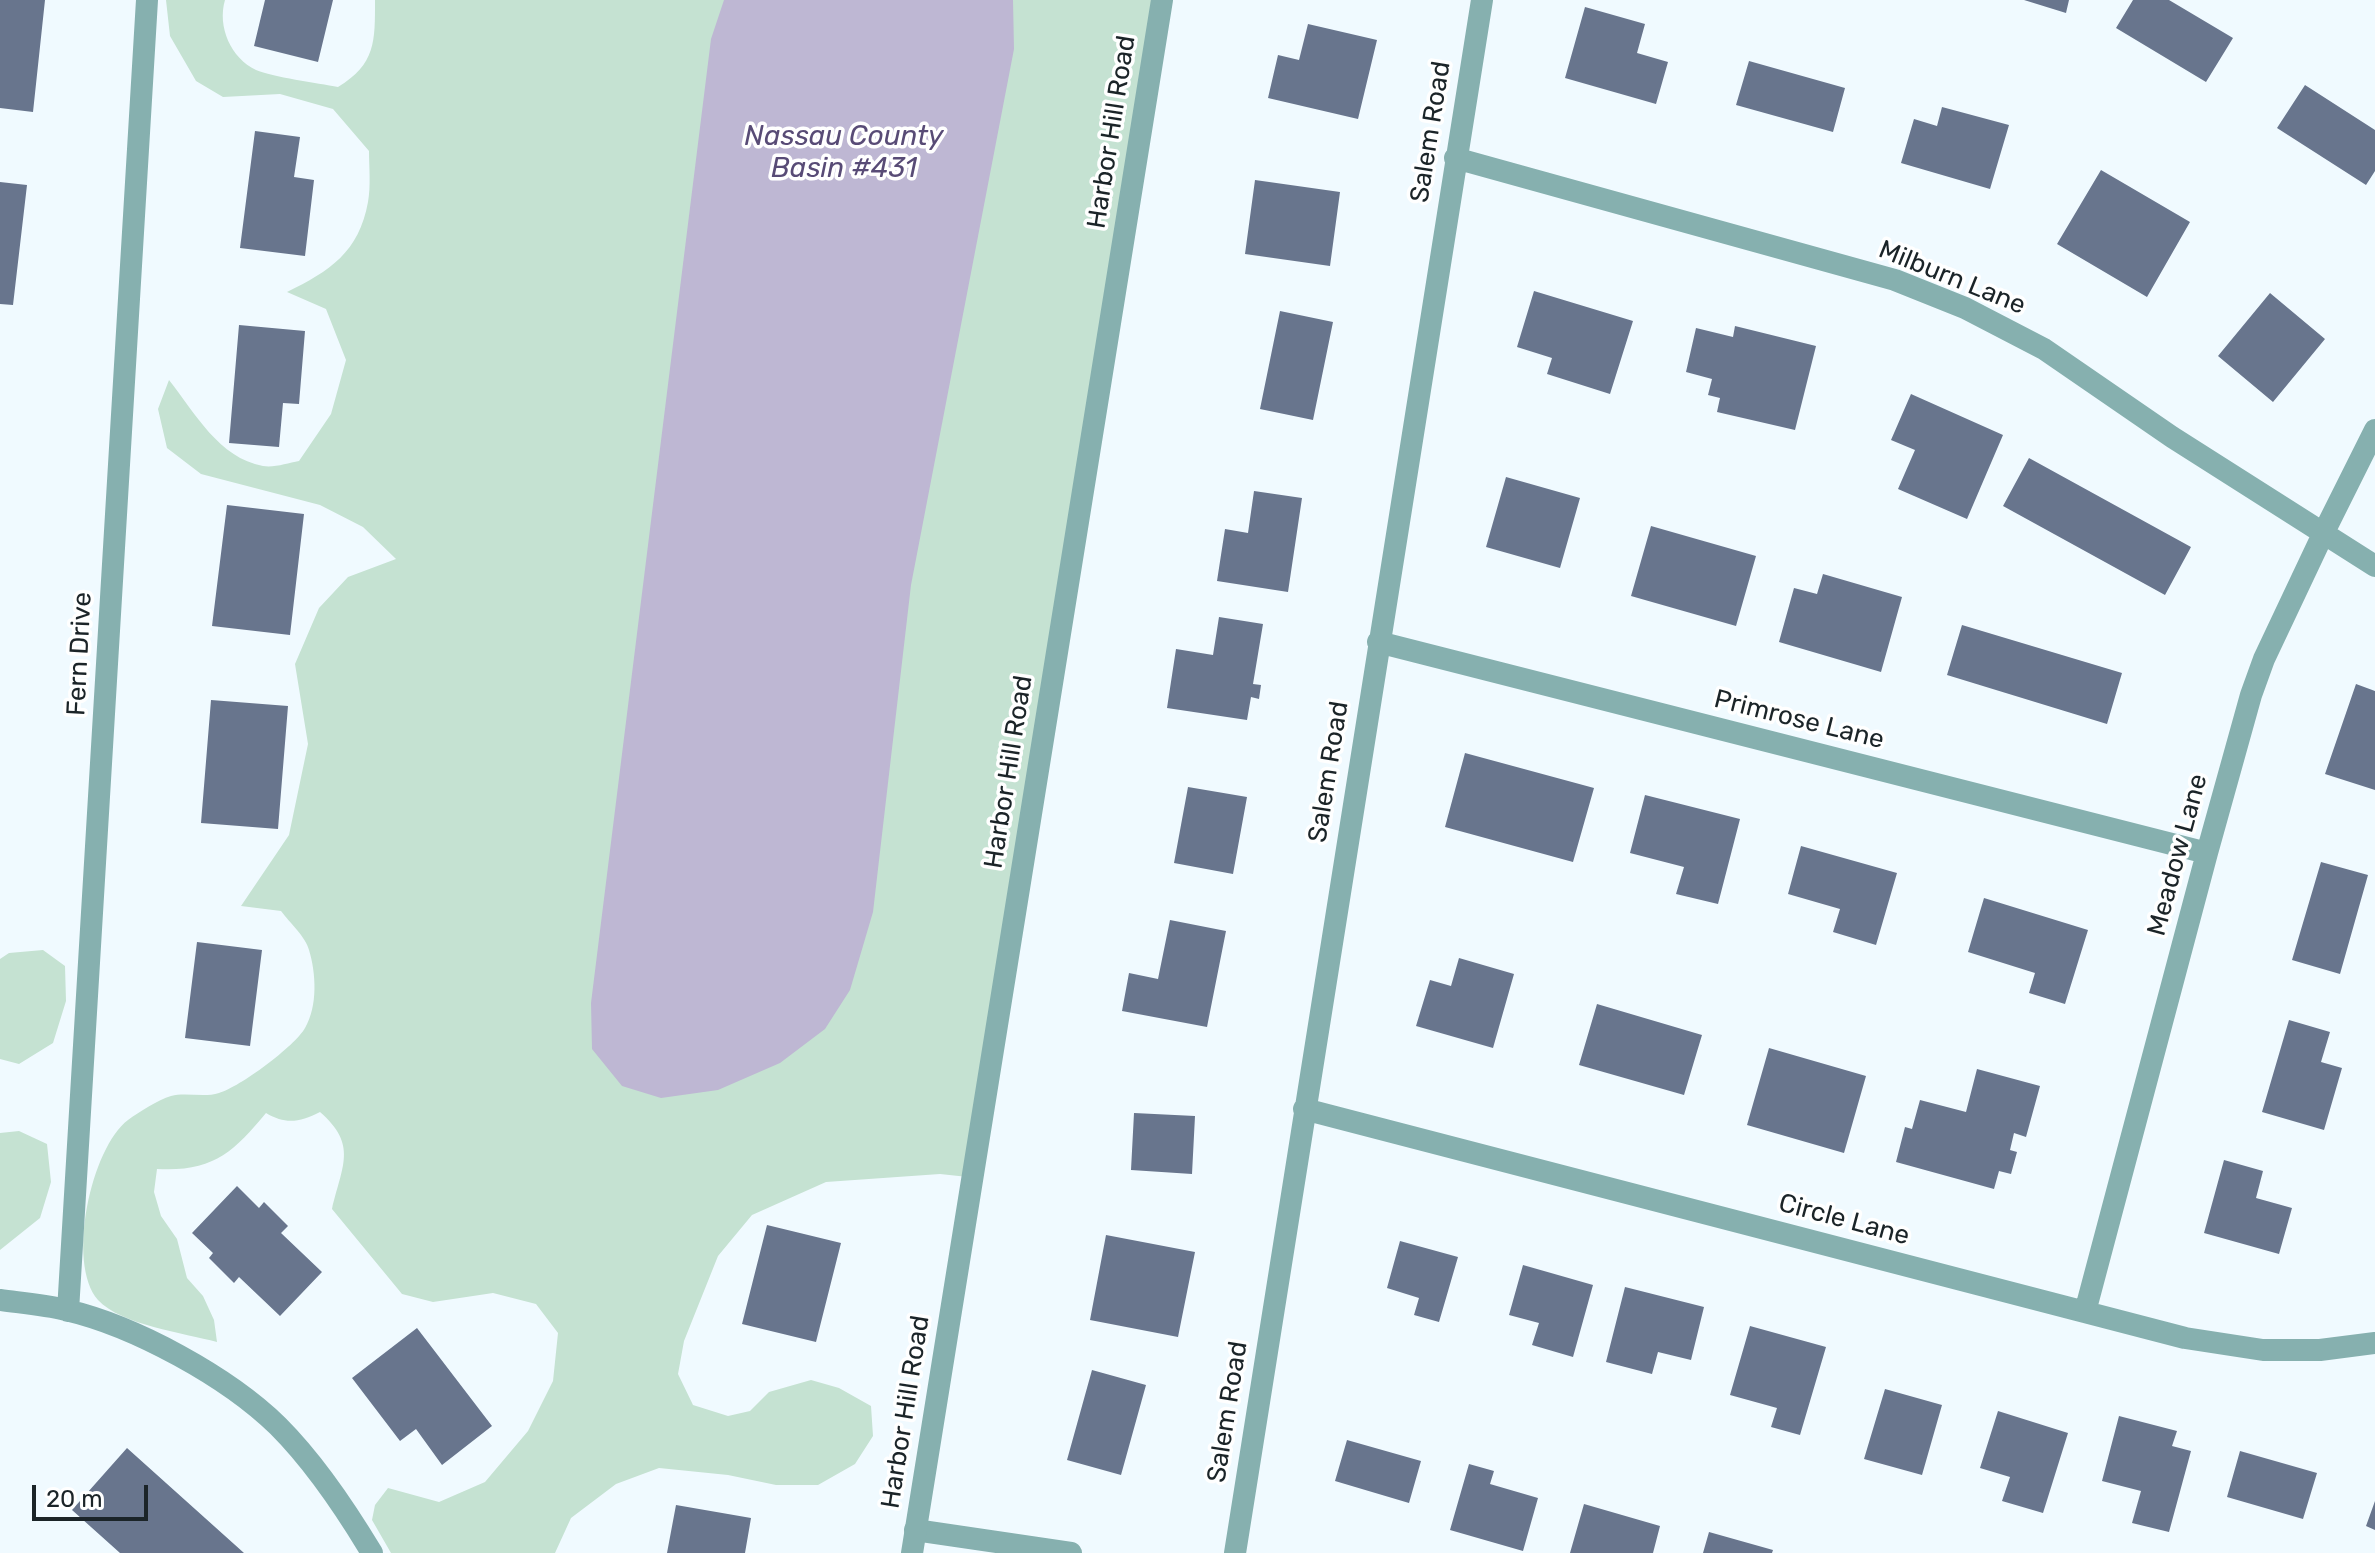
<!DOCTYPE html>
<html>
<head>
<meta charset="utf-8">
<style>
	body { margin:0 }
	#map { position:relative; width:2375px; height:1553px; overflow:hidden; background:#f0faff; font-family:Rubik,sans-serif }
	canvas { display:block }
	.scale { position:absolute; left:32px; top:1485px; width:116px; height:36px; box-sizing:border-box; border:4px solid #1b2428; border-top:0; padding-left:10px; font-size:24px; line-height:28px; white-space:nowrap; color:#1b2428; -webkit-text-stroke:6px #fff; paint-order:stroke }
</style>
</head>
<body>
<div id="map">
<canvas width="2375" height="1553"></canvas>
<div class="scale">20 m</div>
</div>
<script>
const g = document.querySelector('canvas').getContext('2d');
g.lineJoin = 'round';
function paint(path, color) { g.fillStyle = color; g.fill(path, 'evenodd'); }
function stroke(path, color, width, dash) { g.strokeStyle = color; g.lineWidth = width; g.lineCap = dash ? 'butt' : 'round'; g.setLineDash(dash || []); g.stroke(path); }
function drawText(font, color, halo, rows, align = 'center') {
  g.font = font + ' Rubik,sans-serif'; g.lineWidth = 7; g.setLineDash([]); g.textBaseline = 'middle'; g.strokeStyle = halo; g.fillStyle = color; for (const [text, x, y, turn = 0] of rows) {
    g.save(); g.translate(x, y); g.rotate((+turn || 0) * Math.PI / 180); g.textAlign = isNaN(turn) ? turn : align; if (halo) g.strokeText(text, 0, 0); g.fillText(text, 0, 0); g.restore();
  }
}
paint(new Path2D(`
	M 166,0 L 225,0 C 217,27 231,58 256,70 C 272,77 318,83 338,87 C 376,64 375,41 375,0 L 1163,0 L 968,1177 L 940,1174 L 826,1182 L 752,1215 L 718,1256 L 684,1341 L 678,1374 L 693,1405 L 728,1416 L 750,1411 L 769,1392 L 811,1380 L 839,1388 L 871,1406 L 873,1436 L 855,1464 L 818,1485 L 776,1485 L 728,1475 L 659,1468 L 616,1484 L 571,1518 L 555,1553 L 391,1553 L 372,1520 L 375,1505 L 388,1488 L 439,1502 L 485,1482 L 528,1431 L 553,1381 L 558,1333 L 536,1304 L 493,1293 L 433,1302 L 402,1294 L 332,1209 C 342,1166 358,1145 320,1112 C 300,1122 286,1125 266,1113 C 233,1153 212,1172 157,1169 L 154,1192 L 161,1216 L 177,1239 L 187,1278 L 203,1296 L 214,1320 L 217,1342 C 184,1333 121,1325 98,1300 C 66,1263 91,1148 128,1120 C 139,1112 158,1100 171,1096 C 186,1092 204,1098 219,1093 C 240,1087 295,1046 305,1028 C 318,1006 316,973 309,950 C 306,937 289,922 281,911 L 241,906 L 289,835 L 308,744 L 295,664 L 319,608 L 348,577 L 396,559 L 363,527 L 320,505 L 201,474 L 167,448 L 158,409 L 169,380 C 195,413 219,458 263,466 C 274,468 288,463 299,461 L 331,414 L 346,360 L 326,309 L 287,292 C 330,271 359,252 368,202 C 371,186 369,167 369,151 L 333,109 L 280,94 L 223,97 L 196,81 L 170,36 Z
	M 43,950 L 65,966 L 66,1001 L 53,1043 L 19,1064 L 0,1059 L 0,959 L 9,953 Z
	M 19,1131 L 47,1144 L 51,1182 L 40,1218 L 0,1250 L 0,1133 Z`), '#c5e2d2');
paint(new Path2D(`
	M 724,0 L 1013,0 L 1014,49 L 911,585 L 873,912 L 850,990 L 825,1029 L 780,1063 L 718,1090 L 661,1098 L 622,1086 L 592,1049 L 591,1003 L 711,39 Z`), '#beb7d3');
paint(new Path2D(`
	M 0,0 L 45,0 L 33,112 L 0,108 Z
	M 265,0 L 333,0 L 318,62 L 254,46 Z
	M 2024,0 L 2069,0 L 2066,13 Z
	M 2133,0 L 2169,0 L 2233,38 L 2206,82 L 2116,28 Z
	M 1585,7 L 1645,24 L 1637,53 L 1668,62 L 1656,104 L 1565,78 Z
	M 1308,24 L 1377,40 L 1358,119 L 1268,98 L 1278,55 L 1299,60 Z
	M 1749,61 L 1845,88 L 1833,132 L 1736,105 Z
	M 2305,85 L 2375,130 L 2375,171 L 2366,185 L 2277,128 Z
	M 1942,107 L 2009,125 L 1990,189 L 1901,163 L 1914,119 L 1937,126 Z
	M 255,131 L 300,137 L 294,177 L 314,180 L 305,256 L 240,248 Z
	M 2101,170 L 2190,222 L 2147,297 L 2057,244 Z
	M 1255,180 L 1340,192 L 1330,266 L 1245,254 Z
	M 0,182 L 27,185 L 13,305 L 0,304 Z
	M 1534,291 L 1633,321 L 1610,394 L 1547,374 L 1552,358 L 1517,347 Z
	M 2270,293 L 2325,339 L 2273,402 L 2218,356 Z
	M 1280,311 L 1333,322 L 1313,420 L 1260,409 Z
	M 239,325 L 305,331 L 299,404 L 283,403 L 279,447 L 229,443 Z
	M 1735,326 L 1816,346 L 1795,430 L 1717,412 L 1720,398 L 1708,395 L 1712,379 L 1686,372 L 1696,328 L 1733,337 Z
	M 1911,394 L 2003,435 L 1967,519 L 1898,489 L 1915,450 L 1891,440 Z
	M 2029,458 L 2191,547 L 2165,595 L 2003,506 Z
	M 1506,477 L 1580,498 L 1560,568 L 1486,547 Z
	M 1254,491 L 1302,498 L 1288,592 L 1217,581 L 1225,529 L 1248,533 Z
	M 227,505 L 304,514 L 290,635 L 212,626 Z
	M 1651,526 L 1756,556 L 1736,626 L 1631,596 Z
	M 1823,574 L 1902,597 L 1881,672 L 1779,642 L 1794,588 L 1817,594 Z
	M 1219,617 L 1263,624 L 1253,684 L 1261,685 L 1259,699 L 1251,697 L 1247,720 L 1167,708 L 1176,649 L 1213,655 Z
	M 1962,625 L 2122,673 L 2107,724 L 1947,675 Z
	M 2356,684 L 2375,691 L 2375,790 L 2325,774 Z
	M 211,700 L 288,706 L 278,829 L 201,823 Z
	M 1465,753 L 1594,788 L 1573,862 L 1445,827 Z
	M 1188,787 L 1247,797 L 1233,874 L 1174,863 Z
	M 1645,795 L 1740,819 L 1718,904 L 1676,894 L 1684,867 L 1630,853 Z
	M 1801,846 L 1897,873 L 1876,945 L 1833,932 L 1840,909 L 1788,894 Z
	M 2321,862 L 2368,875 L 2340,974 L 2292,960 Z
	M 1984,898 L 2088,930 L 2065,1004 L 2029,993 L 2035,973 L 1968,952 Z
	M 1170,920 L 1226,931 L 1207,1027 L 1122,1011 L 1129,973 L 1158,979 Z
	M 197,942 L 262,950 L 250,1046 L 185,1038 Z
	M 1459,958 L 1514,974 L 1493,1048 L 1416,1026 L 1430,980 L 1451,986 Z
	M 1597,1004 L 1702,1035 L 1684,1095 L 1579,1065 Z
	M 2289,1020 L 2330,1032 L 2321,1062 L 2342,1068 L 2324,1130 L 2262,1112 Z
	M 1769,1048 L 1866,1076 L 1844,1153 L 1747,1125 Z
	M 1977,1069 L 2040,1086 L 2026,1137 L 2014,1133 L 2010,1150 L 2017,1152 L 2011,1174 L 1999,1171 L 1994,1189 L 1896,1162 L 1905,1127 L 1912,1129 L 1920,1100 L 1966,1112 Z
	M 1134,1113 L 1195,1116 L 1192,1174 L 1131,1170 Z
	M 2224,1160 L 2263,1171 L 2256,1198 L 2292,1208 L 2279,1254 L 2204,1233 Z
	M 237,1186 L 259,1208 L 264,1202 L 288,1226 L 281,1233 L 322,1272 L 280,1316 L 239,1277 L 234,1283 L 209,1258 L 213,1253 L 192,1233 Z
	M 767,1225 L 841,1243 L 816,1342 L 742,1324 Z
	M 1106,1235 L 1195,1252 L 1178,1337 L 1090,1320 Z
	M 1400,1241 L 1458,1257 L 1439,1322 L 1414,1315 L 1419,1298 L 1387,1288 Z
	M 1523,1265 L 1593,1285 L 1573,1357 L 1532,1345 L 1539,1323 L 1509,1315 Z
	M 1625,1287 L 1704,1307 L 1691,1360 L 1658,1352 L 1652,1374 L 1606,1362 Z
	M 1750,1326 L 1826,1347 L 1800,1435 L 1771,1427 L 1777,1408 L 1730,1395 Z
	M 417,1328 L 492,1426 L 442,1465 L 416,1429 L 400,1441 L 352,1378 Z
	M 1092,1370 L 1146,1385 L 1121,1475 L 1067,1460 Z
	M 1885,1389 L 1942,1405 L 1922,1475 L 1864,1459 Z
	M 1998,1411 L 2068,1433 L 2043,1513 L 2002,1501 L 2010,1477 L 1980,1468 Z
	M 2119,1416 L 2177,1431 L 2172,1446 L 2191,1451 L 2169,1532 L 2132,1523 L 2141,1491 L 2102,1481 Z
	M 1347,1440 L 1421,1461 L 1409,1503 L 1335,1481 Z
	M 127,1448 L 244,1553 L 120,1553 L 72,1510 Z
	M 2240,1451 L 2317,1473 L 2303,1519 L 2227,1497 Z
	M 1469,1464 L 1494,1471 L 1490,1484 L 1538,1498 L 1523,1551 L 1450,1530 Z
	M 2375,1501 L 2375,1530 L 2366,1526 Z
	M 1584,1504 L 1660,1526 L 1653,1553 L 1570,1553 Z
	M 676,1505 L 751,1518 L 745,1553 L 667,1553 Z
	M 1709,1532 L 1773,1550 L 1772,1553 L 1703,1553 Z`), '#68758d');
stroke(new Path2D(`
	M 1455,158 L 1895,280 L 1965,308 L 2044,349 L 2172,437 L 2375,566
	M 1378,642 L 2207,853
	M 1304,1109 L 2185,1338 L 2263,1350 L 2320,1350 L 2375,1343
	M 0,1300 C 22,1303 45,1305 66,1310 C 135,1326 228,1377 278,1426 C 315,1463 345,1508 372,1553
	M 68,1311 L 147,0
	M 2085,1312 L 2207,853 L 2251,695 L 2264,659 L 2324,532 L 2375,430
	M 915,1530 L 1071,1553
	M 1235,1553 L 1482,0`), '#86b0af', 22);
stroke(new Path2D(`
	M 912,1553 L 1162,0`), '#86b0af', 22);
drawText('26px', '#1b2428', '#fff', [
	["Harbor Hill Road",1112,132,-81],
	["Salem Road",1431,132,-81],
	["Milburn Lane",1952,278,22],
	["Fern Drive",80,654,-87],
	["Primrose Lane",1799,720,14],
	["Harbor Hill Road",1009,772,-81],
	["Salem Road",1329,772,-81],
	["Meadow Lane",2178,855,-75],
	["Circle Lane",1844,1220,15],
	["Harbor Hill Road",906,1412,-81],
	["Salem Road",1228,1412,-81]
]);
drawText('italic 28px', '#584b76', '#fff', [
	["Nassau County",844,137],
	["Basin #431",844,169]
]);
</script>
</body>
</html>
